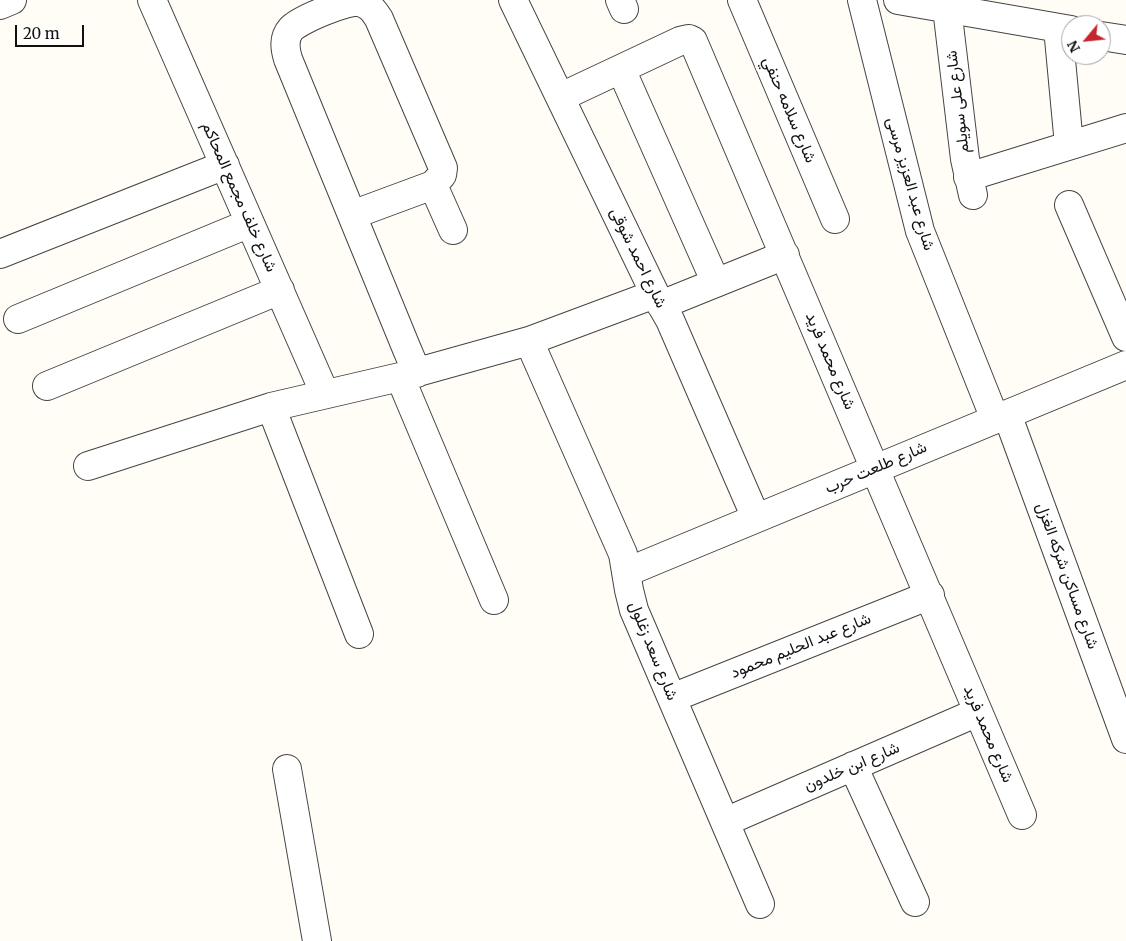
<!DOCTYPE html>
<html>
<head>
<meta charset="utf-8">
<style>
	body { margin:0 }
	#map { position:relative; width:1126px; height:941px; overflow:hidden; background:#fffdf5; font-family:Merriweather,serif }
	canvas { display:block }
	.north { position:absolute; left:1061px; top:15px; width:50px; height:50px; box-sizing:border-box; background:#fff; border:1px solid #a0a0a0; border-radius:50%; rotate:242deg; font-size:14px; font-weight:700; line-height:20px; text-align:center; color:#111 }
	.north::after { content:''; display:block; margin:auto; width:18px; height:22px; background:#c4262e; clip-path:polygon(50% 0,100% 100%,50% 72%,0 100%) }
	.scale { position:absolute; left:15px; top:25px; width:69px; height:22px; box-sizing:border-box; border:2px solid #111; border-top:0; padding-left:6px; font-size:15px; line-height:18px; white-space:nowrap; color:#111; -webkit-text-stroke:4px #fff; paint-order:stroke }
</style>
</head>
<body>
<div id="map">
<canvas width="1126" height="941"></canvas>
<div class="north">N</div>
<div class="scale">20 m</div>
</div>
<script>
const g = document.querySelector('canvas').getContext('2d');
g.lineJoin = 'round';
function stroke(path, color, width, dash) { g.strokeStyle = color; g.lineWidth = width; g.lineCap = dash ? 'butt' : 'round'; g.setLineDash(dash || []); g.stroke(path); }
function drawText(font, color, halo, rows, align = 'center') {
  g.font = font + ' Merriweather,Vazirmatn,serif'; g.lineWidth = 5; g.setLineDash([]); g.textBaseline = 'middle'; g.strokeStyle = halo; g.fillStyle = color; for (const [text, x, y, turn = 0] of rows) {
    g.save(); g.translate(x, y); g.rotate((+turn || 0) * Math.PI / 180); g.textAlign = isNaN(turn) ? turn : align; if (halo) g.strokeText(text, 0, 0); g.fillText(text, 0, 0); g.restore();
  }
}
const minor = new Path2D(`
	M 152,0 L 325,394
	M 513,0 L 655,294 L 670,320 L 756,518
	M 620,0 L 624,9
	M 742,0 L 835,219
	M 862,0 L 920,231 L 995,419
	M 898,0 L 1071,30
	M 0,5 L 12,0
	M 947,8 L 965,159 L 973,195
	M 1058,28 L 1069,145
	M 1101,36 L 1126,40
	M 621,69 L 716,283
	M 561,97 L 680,41 L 689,39 L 693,41 L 1022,815
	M 968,177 L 1126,128
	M 433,185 L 453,230
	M 1069,205 L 1126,337
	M 352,215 L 433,185 L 442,175 L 443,168 L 379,19 C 374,11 369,4 359,2 C 347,0 299,20 291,29 C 283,38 285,49 288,59 L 406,347 L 417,373
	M 0,254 L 225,165
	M 661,305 L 785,255
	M 18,319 L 250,223
	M 529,341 L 623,554 L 629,590 L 634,610 L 760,904
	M 400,377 L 494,600
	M 47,386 L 280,290
	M 271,407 L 359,634
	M 1007,414 L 1126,739
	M 88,466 L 271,407 L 400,377 L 529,341 L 655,294
	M 627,572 L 1126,365
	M 672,698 L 930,595
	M 853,766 L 915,902
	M 287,769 L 317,941
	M 725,822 L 978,712`);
stroke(minor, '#444', 30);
stroke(minor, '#fff', 28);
drawText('16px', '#111', '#fff', [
	["شارع على سويلم",958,102,-97],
	["شارع سلامه حنفي",789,110,67],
	["شارع عبد العزيز مرسى",910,184,74],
	["شارع خلف مجمع المحاكم",239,197,66],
	["شارع احمد شوقى",638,258,64],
	["شارع محمد فريد",830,361,67],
	["شارع طلعت حرب",876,468,-23],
	["شارع مساكن شركه الغزل",1067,576,70],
	["شارع عبد الحليم محمود",801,646,-22],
	["شارع سعد زغلول",653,651,68],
	["شارع محمد فريد",988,734,67],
	["شارع ابن خلدون",852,767,-23]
]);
</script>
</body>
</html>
